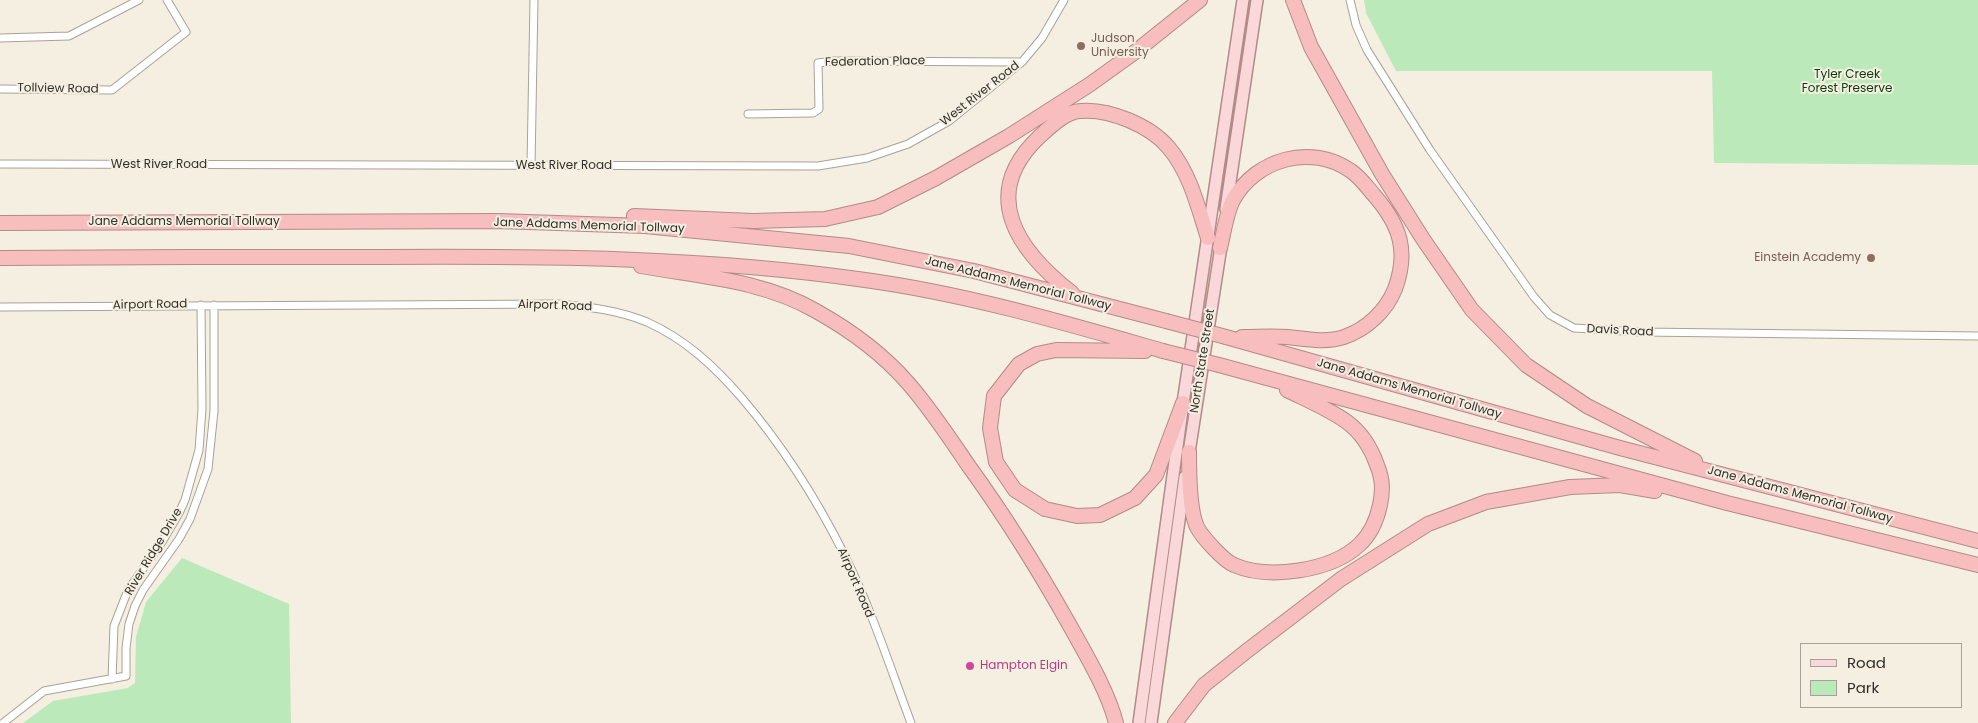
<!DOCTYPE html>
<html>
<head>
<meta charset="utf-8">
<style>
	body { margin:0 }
	#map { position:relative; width:1978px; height:723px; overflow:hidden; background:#f4efe1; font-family:Poppins,sans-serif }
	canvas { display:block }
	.legend { position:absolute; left:1800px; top:643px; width:162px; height:65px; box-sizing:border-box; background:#f4efe1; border:1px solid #a6a297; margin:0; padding:6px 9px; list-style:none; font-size:15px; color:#312f29 }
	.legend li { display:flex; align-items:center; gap:10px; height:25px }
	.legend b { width:25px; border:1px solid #a6a297 }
</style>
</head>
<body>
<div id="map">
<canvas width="1978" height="723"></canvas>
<ul class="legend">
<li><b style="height:6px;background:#fad7d9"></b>Road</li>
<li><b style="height:14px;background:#bce9b9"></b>Park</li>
</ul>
</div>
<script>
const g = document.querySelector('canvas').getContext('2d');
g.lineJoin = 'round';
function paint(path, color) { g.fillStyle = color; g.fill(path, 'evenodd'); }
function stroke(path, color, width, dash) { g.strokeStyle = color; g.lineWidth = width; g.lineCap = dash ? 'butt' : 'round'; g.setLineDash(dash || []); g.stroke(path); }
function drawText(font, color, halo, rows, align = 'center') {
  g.font = font + ' Poppins,sans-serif'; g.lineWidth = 4; g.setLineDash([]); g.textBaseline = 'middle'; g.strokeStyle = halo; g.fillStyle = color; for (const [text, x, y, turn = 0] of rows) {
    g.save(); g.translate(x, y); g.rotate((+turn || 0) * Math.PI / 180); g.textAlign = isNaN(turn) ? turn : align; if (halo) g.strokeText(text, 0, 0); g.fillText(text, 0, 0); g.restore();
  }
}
paint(new Path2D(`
	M 1364,0 L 1978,0 L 1978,165 L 1714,163 L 1712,71 L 1396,71 L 1366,13 Z
	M 182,558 L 289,604 L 291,723 L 23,723 L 53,701 L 128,688 L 135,683 L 136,637 L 146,602 Z`), '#bce9b9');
const street = new Path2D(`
	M 1350,0 L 1356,25 L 1367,50 L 1430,150 L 1534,297 L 1550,315 L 1574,328 L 1641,332 L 1978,336
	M 0,38 L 69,36 L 139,0
	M 0,89 L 112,90 L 186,32 L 167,0
	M 748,114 L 813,113 L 819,109 L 818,63 L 834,61 L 1021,62
	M 0,164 L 818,166 L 867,158 L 908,144 L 949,121 L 1022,62 L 1042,38 L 1064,0
	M 531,166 L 534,0
	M 0,307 L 559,304 C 589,307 618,310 647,322 C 685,339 714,366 741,397 C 782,445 816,498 844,554 C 871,608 890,667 911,723
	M 112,679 L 114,626 L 128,590 L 162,542 L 179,513 L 185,500 L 199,450 L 202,409 L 201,305
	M 3,723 L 44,691 L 126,676 L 126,648 L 129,624 L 135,606 L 143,590 L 179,539 L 190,519 L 208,469 L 214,411 L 214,305`);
const primary = new Path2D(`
	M 1226,209 L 1257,0
	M 1188,459 L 1222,240
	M 1139,723 L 1183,403 L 1243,0
	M 1151,723 L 1185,477`);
const highway = new Path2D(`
	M 1293,0 L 1311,47 L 1382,174 L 1423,239 L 1472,310 L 1526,365 L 1587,406 L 1695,461
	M 634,216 L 753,221 L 825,219 L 878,207 L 936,178 L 1009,136 L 1089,85 L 1135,52 L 1200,0
	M 0,223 L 498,221 L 645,226 L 849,246 L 974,271 L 1166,321
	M 1220,248 C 1224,232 1226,214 1233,200 C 1256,159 1311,143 1351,171 C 1360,177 1367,187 1374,195 C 1400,225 1409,251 1395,289 C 1386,311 1367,329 1344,337 C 1326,343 1306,339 1288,337 C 1272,336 1257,337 1242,337
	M 0,258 C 128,257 255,257 383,257 C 545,256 705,257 865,280 C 967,294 1065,323 1163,351
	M 641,266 C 701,277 762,280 816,311 C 850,330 882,353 908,383 C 930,408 949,437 968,465 C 1005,516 1038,569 1069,624 C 1085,653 1108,691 1116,723
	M 1072,293 C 1018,251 978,195 1039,137 C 1050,127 1065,112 1080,111 C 1109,108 1151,126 1169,148 C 1190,173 1198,207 1208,238
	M 1226,337 L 1620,448 L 1978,541
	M 1145,351 L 1056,350 L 1037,354 L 1019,364 L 994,396 L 990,428 L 996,462 L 1015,490 L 1045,509 L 1077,516 L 1100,515 L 1135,498 L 1156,475 L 1183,403
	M 1219,365 L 1727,503 L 1978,565
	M 1189,452 C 1189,471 1189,510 1197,527 C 1202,537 1224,561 1234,565 C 1269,580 1331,571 1359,545 C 1370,535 1377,519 1380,505 C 1383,490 1383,480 1377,465 C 1371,448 1362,433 1347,422 C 1329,409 1307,400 1287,390
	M 1175,723 L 1204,685 L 1248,650 L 1341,579 L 1428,524 L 1486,502 L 1570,487 L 1620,485 L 1655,491`);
stroke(street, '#a8a396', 9);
stroke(primary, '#b28b8a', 14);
stroke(highway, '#b28b8a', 16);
stroke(street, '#fff', 7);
stroke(primary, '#fad7d9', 11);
stroke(highway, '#f7bdbf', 14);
const highwayBridge = new Path2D(`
	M 1166,321 L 1226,337
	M 1163,351 L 1219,365`);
stroke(highwayBridge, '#b28b8a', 16, []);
stroke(highwayBridge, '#f7bdbf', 14);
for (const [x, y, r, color] of [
	[1081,46,5,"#8d6e63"],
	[1871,258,5,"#8d6e63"],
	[970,666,5,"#d1479c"]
]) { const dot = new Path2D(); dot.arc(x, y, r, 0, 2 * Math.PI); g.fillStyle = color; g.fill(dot); stroke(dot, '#f4efe1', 2); }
drawText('12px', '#785e54', '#f4efe1', [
	["Judson",1091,39],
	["University",1091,53],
	["Einstein Academy",1861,258,"right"]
], 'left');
drawText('12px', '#312f29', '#f4efe1', [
	["Federation Place",875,62,-1],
	["Tollview Road",58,89,1],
	["West River Road",980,94,-38],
	["West River Road",159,165],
	["West River Road",564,166],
	["Jane Addams Memorial Tollway",184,222],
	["Jane Addams Memorial Tollway",589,226,2],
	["Jane Addams Memorial Tollway",1018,284,14],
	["Airport Road",150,305,-1],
	["Airport Road",555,306,2],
	["Davis Road",1620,331,3],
	["North State Street",1203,361,-81],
	["Jane Addams Memorial Tollway",1409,389,16],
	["Jane Addams Memorial Tollway",1800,495,15],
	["River Ridge Drive",154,552,-59],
	["Airport Road",855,583,67]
]);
drawText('12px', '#083e0a', '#f4efe1', [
	["Tyler Creek",1847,75],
	["Forest Preserve",1847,89]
]);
drawText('12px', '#b23c85', '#f4efe1', [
	["Hampton Elgin",980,666]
], 'left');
</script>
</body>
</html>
